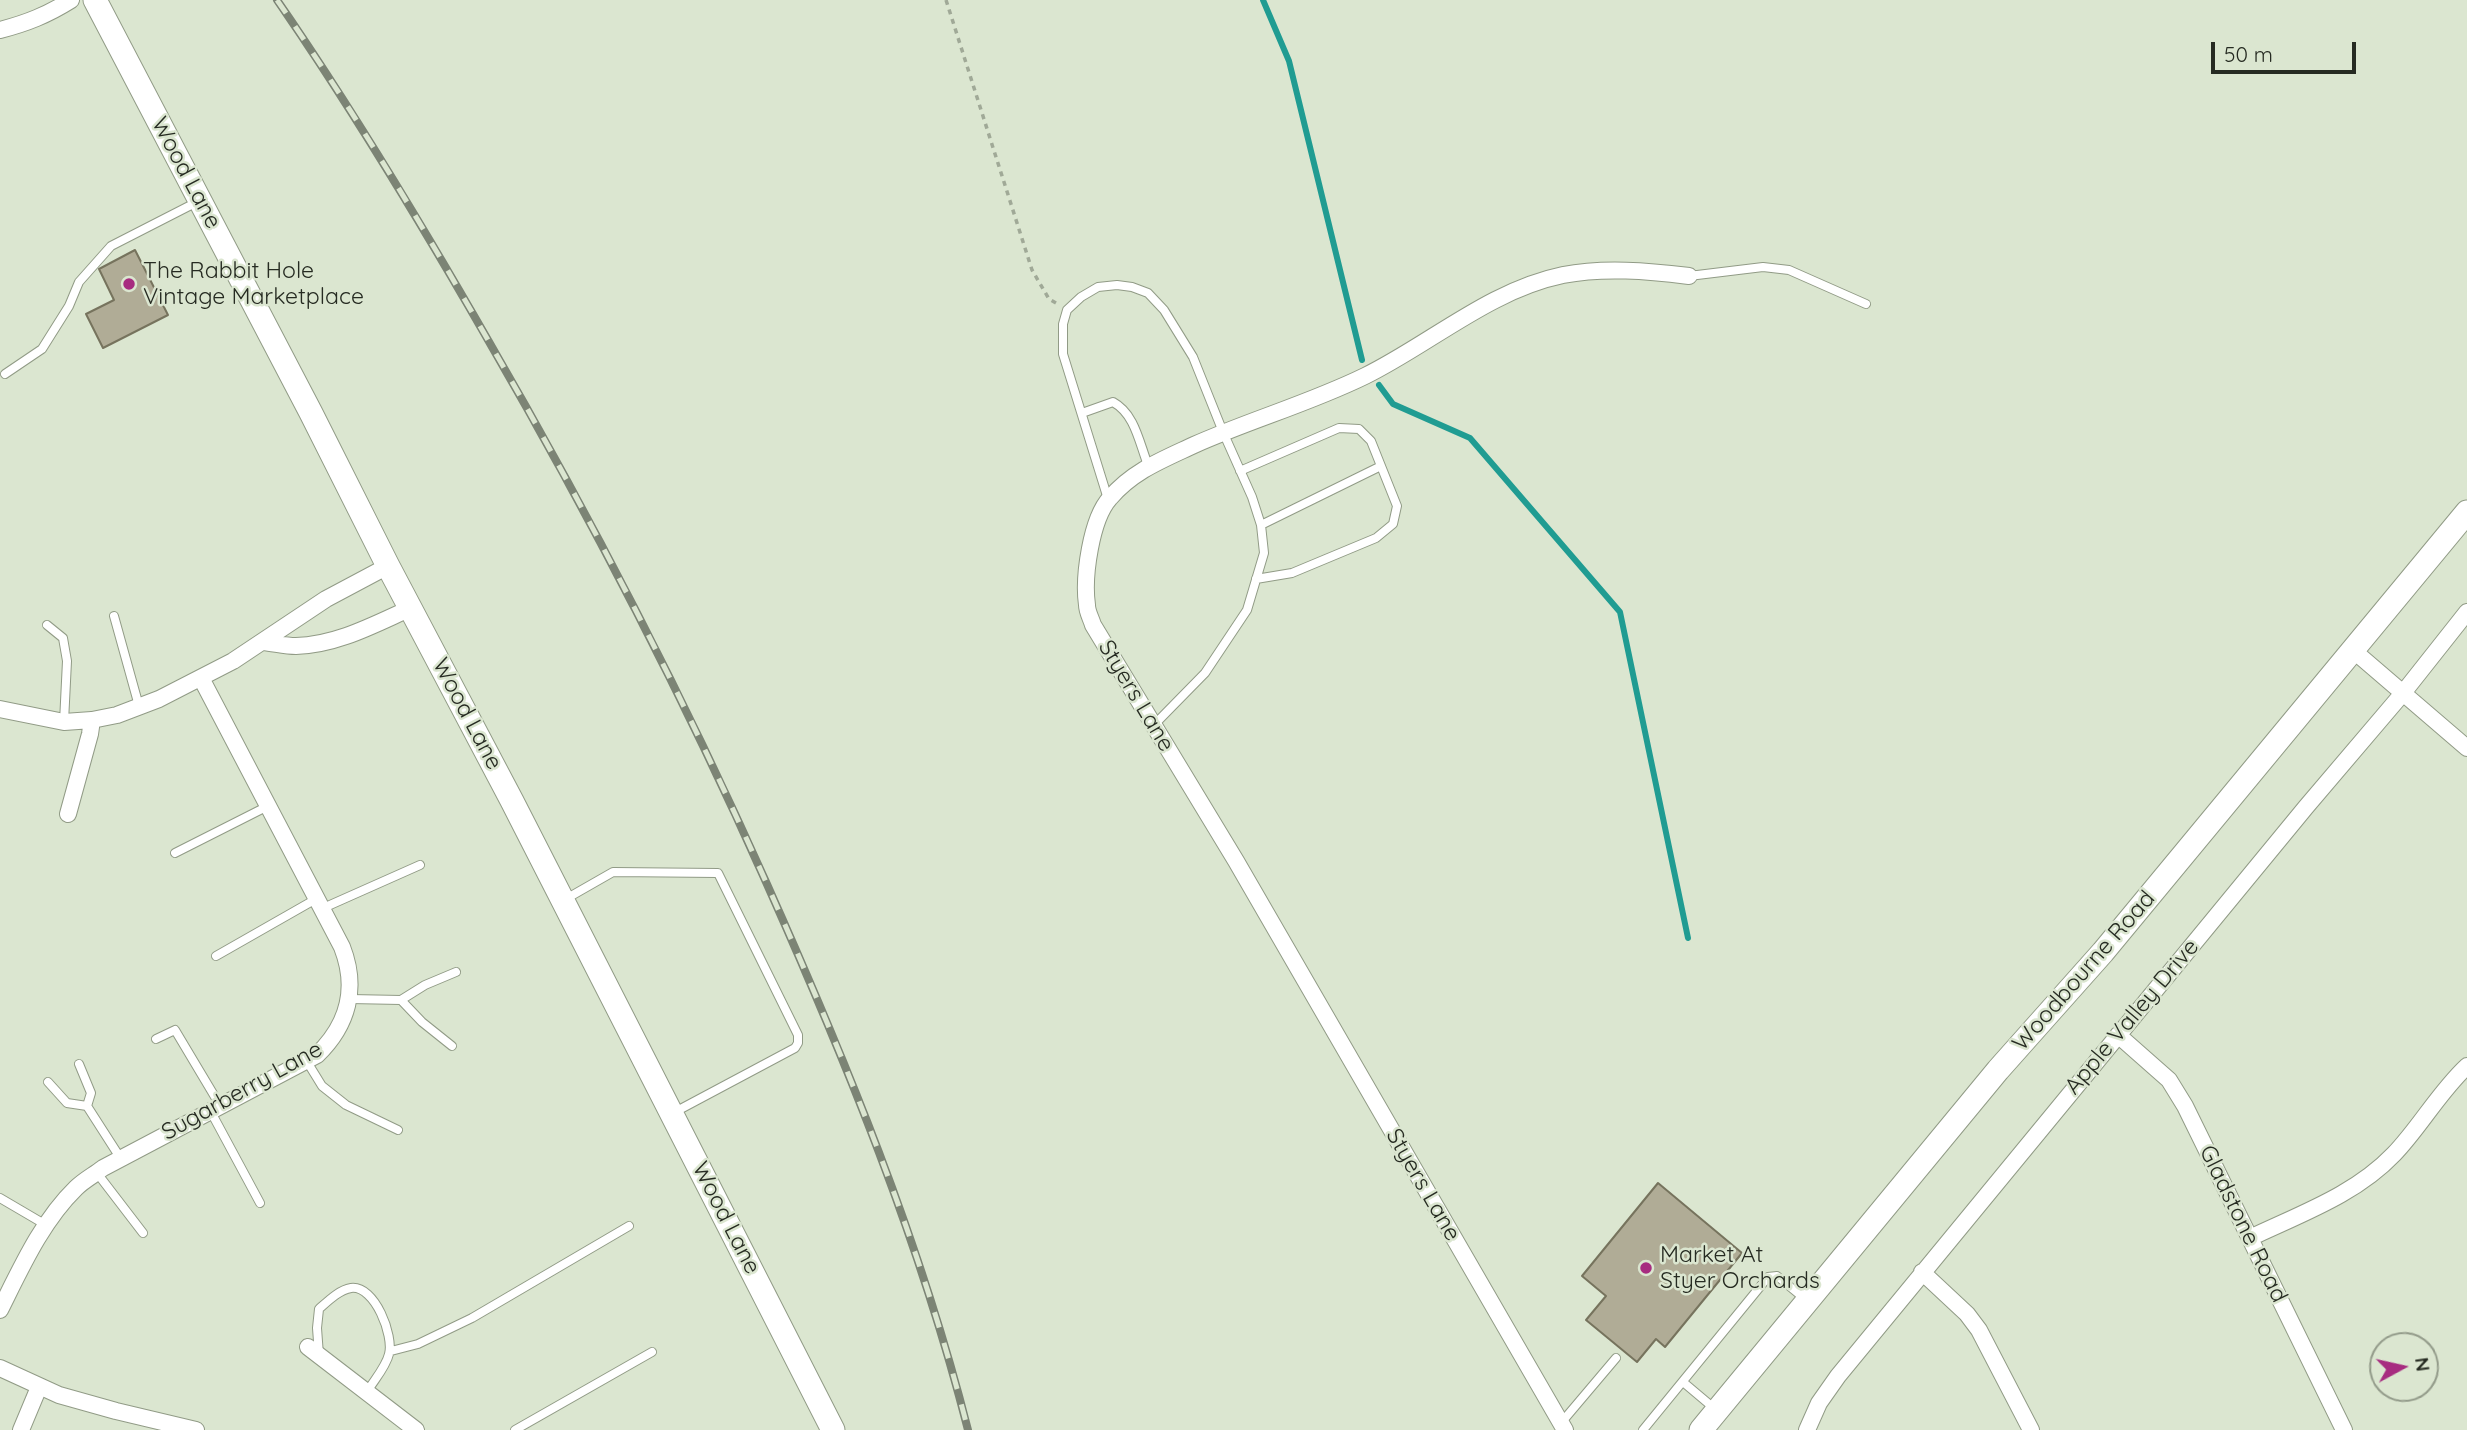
<!DOCTYPE html>
<html>
<head>
<meta charset="utf-8">
<style>
	body { margin:0 }
	#map { position:relative; width:2467px; height:1430px; overflow:hidden; background:#dbe6d0; font-family:Quicksand,sans-serif }
	canvas { display:block }
	.north { position:absolute; left:2369px; top:1332px; width:70px; height:70px; box-sizing:border-box; background:#dbe6d0; border:2px solid #939b8a; border-radius:50%; rotate:82deg; font-size:19px; font-weight:700; line-height:28px; text-align:center; color:#262b22 }
	.north::after { content:''; display:block; margin:auto; width:24px; height:32px; background:#a72c80; clip-path:polygon(50% 0,100% 100%,50% 72%,0 100%) }
	.scale { position:absolute; left:2211px; top:42px; width:145px; height:32px; box-sizing:border-box; border:4px solid #262b22; border-top:0; padding-left:9px; font-size:21px; line-height:24px; white-space:nowrap; color:#262b22; -webkit-text-stroke:5px #dbe6d0; paint-order:stroke }
</style>
</head>
<body>
<div id="map">
<canvas width="2467" height="1430"></canvas>
<div class="north">N</div>
<div class="scale">50 m</div>
</div>
<script>
const g = document.querySelector('canvas').getContext('2d');
g.lineJoin = 'round';
function stroke(path, color, width, dash) { g.strokeStyle = color; g.lineWidth = width; g.lineCap = dash ? 'butt' : 'round'; g.setLineDash(dash || []); g.stroke(path); }
function paint(path, color) { g.fillStyle = color; g.fill(path, 'evenodd'); }
function drawText(font, color, halo, rows, align = 'center') {
  g.font = font + ' Quicksand,sans-serif'; g.lineWidth = 5; g.setLineDash([]); g.textBaseline = 'middle'; g.strokeStyle = halo; g.fillStyle = color; for (const [text, x, y, turn = 0] of rows) {
    g.save(); g.translate(x, y); g.rotate((+turn || 0) * Math.PI / 180); g.textAlign = isNaN(turn) ? turn : align; if (halo) g.strokeText(text, 0, 0); g.fillText(text, 0, 0); g.restore();
  }
}
stroke(new Path2D(`
	M 1263,0 L 1289,61 L 1362,360
	M 1379,385 L 1393,404 L 1470,438 L 1620,612 L 1688,938`), '#209c92', 6);
const building = new Path2D(`
	M 135,250 L 168,315 L 103,348 L 86,314 L 114,300 L 99,269 Z
	M 1658,1183 L 1742,1253 L 1665,1347 L 1656,1339 L 1637,1362 L 1586,1320 L 1606,1296 L 1582,1276 Z`);
paint(building, '#b0ac96');
stroke(building, '#76735d', 2);
const lane = new Path2D(`
	M 1689,276 L 1763,267 L 1789,270 L 1866,304
	M 5,374 L 42,349 L 69,306 L 79,282 L 111,246 L 197,202
	M 1082,413 L 1113,402 C 1135,414 1139,442 1148,465
	M 1240,471 L 1339,428 L 1359,429 L 1371,441 L 1397,506 L 1393,524 L 1376,538 L 1292,573 L 1256,579
	M 1108,499 L 1063,354 L 1063,324 L 1067,310 L 1081,297 L 1098,287 L 1117,285 L 1132,287 L 1148,293 L 1164,310 L 1193,357 L 1223,432 L 1252,497 L 1261,525 L 1264,553 L 1247,610 L 1205,673 L 1153,726
	M 1261,525 L 1381,466
	M 114,616 L 139,706
	M 47,625 L 63,638 L 67,661 L 64,722
	M 175,853 L 268,806
	M 564,900 L 613,872 L 718,873 L 798,1035 L 798,1043 L 795,1048 L 673,1113
	M 321,909 L 420,865
	M 216,956 L 316,899
	M 350,999 L 401,1000 L 422,1022 L 452,1046
	M 401,1000 L 425,985 L 456,972
	M 156,1039 L 175,1030 L 221,1107
	M 306,1060 L 322,1086 L 346,1105 L 398,1130
	M 79,1064 L 91,1093 L 87,1106 L 121,1159
	M 48,1082 L 67,1103 L 87,1106
	M 211,1112 L 260,1203
	M 97,1173 L 143,1233
	M 0,1198 L 46,1225
	M 391,1351 L 418,1344 L 472,1318 L 629,1226
	M 319,1355 L 317,1328 L 319,1309 C 328,1301 339,1290 351,1288 C 375,1285 394,1336 389,1354 C 386,1367 374,1380 367,1392
	M 1683,1382 L 1715,1409
	M 1561,1423 L 1616,1358
	M 515,1430 L 652,1352
	M 1643,1430 L 1768,1277 L 1777,1276 L 1805,1299`);
const street = new Path2D(`
	M 0,30 C 27,23 47,15 71,0
	M 263,642 C 274,643 285,646 296,646 C 337,645 375,624 411,608
	M 2354,651 L 2467,748
	M 0,709 L 64,722 L 92,720 L 117,715 L 159,699 L 233,661 L 326,599 L 388,566
	M 68,814 L 90,734 L 92,720
	M 2118,1035 L 2169,1080 L 2185,1106 L 2344,1430
	M 2250,1238 C 2300,1214 2355,1195 2394,1154 C 2420,1127 2439,1092 2467,1066
	M 1922,1272 L 1967,1314 L 1979,1330 L 2031,1430
	M 0,1310 C 21,1268 42,1221 76,1188 C 84,1180 94,1175 103,1168 L 317,1055 C 348,1025 358,988 342,947 L 201,678
	M 308,1347 L 416,1430
	M 0,1368 L 59,1395 L 116,1411 L 196,1430
	M 21,1430 L 39,1387
	M 1565,1430 L 1236,861 L 1093,625 C 1091,618 1087,612 1087,605 C 1083,577 1091,519 1110,498 C 1133,471 1162,460 1194,445 C 1250,420 1310,403 1365,376 C 1430,344 1490,290 1563,275 C 1604,267 1648,271 1689,276
	M 1807,1430 L 1819,1403 L 1838,1376 L 2306,807 L 2403,693 L 2467,612`);
const secondary = new Path2D(`
	M 95,0 L 311,413 L 388,566 L 512,801 L 833,1430
	M 1701,1430 L 1998,1070 L 2103,952 L 2467,512`);
stroke(lane, '#919b86', 10);
stroke(street, '#919b86', 18);
stroke(secondary, '#919b86', 25);
stroke(new Path2D(`
	M 946,0 L 1032,270 L 1049,299 L 1056,303`), '#a0a997', 3.5, [5, 5]);
stroke(lane, '#fff', 8);
stroke(street, '#fff', 16);
stroke(secondary, '#fff', 23);
const rail = new Path2D(`
	M 277,0 C 353,110 422,225 488,340 C 590,516 683,696 766,882 C 845,1059 920,1241 968,1430`);
stroke(rail, '#7c8475', 8);
stroke(rail, '#dbe6d0', 5, [16]);
for (const [x, y, r, color] of [
	[129,284,7,"#a72c80"],
	[1646,1268,7,"#a72c80"]
]) { const dot = new Path2D(); dot.arc(x, y, r, 0, 2 * Math.PI); g.fillStyle = color; g.fill(dot); stroke(dot, '#dbe6d0', 2.5); }
drawText('23px', '#262b22', '#dbe6d0', [
	["Wood Lane",186,173,62],
	["Styers Lane",1136,696,59],
	["Wood Lane",467,714,62],
	["Woodbourne Road",2084,971,-49],
	["Apple Valley Drive",2132,1017,-50],
	["Sugarberry Lane",242,1091,-29],
	["Styers Lane",1423,1185,60],
	["Wood Lane",726,1218,63],
	["Gladstone Road",2243,1224,64]
]);
drawText('23px', '#262b22', '#dbe6d0', [
	["The Rabbit Hole",143,271],
	["Vintage Marketplace",143,297],
	["Market At",1660,1255],
	["Styer Orchards",1660,1281]
], 'left');
</script>
</body>
</html>
